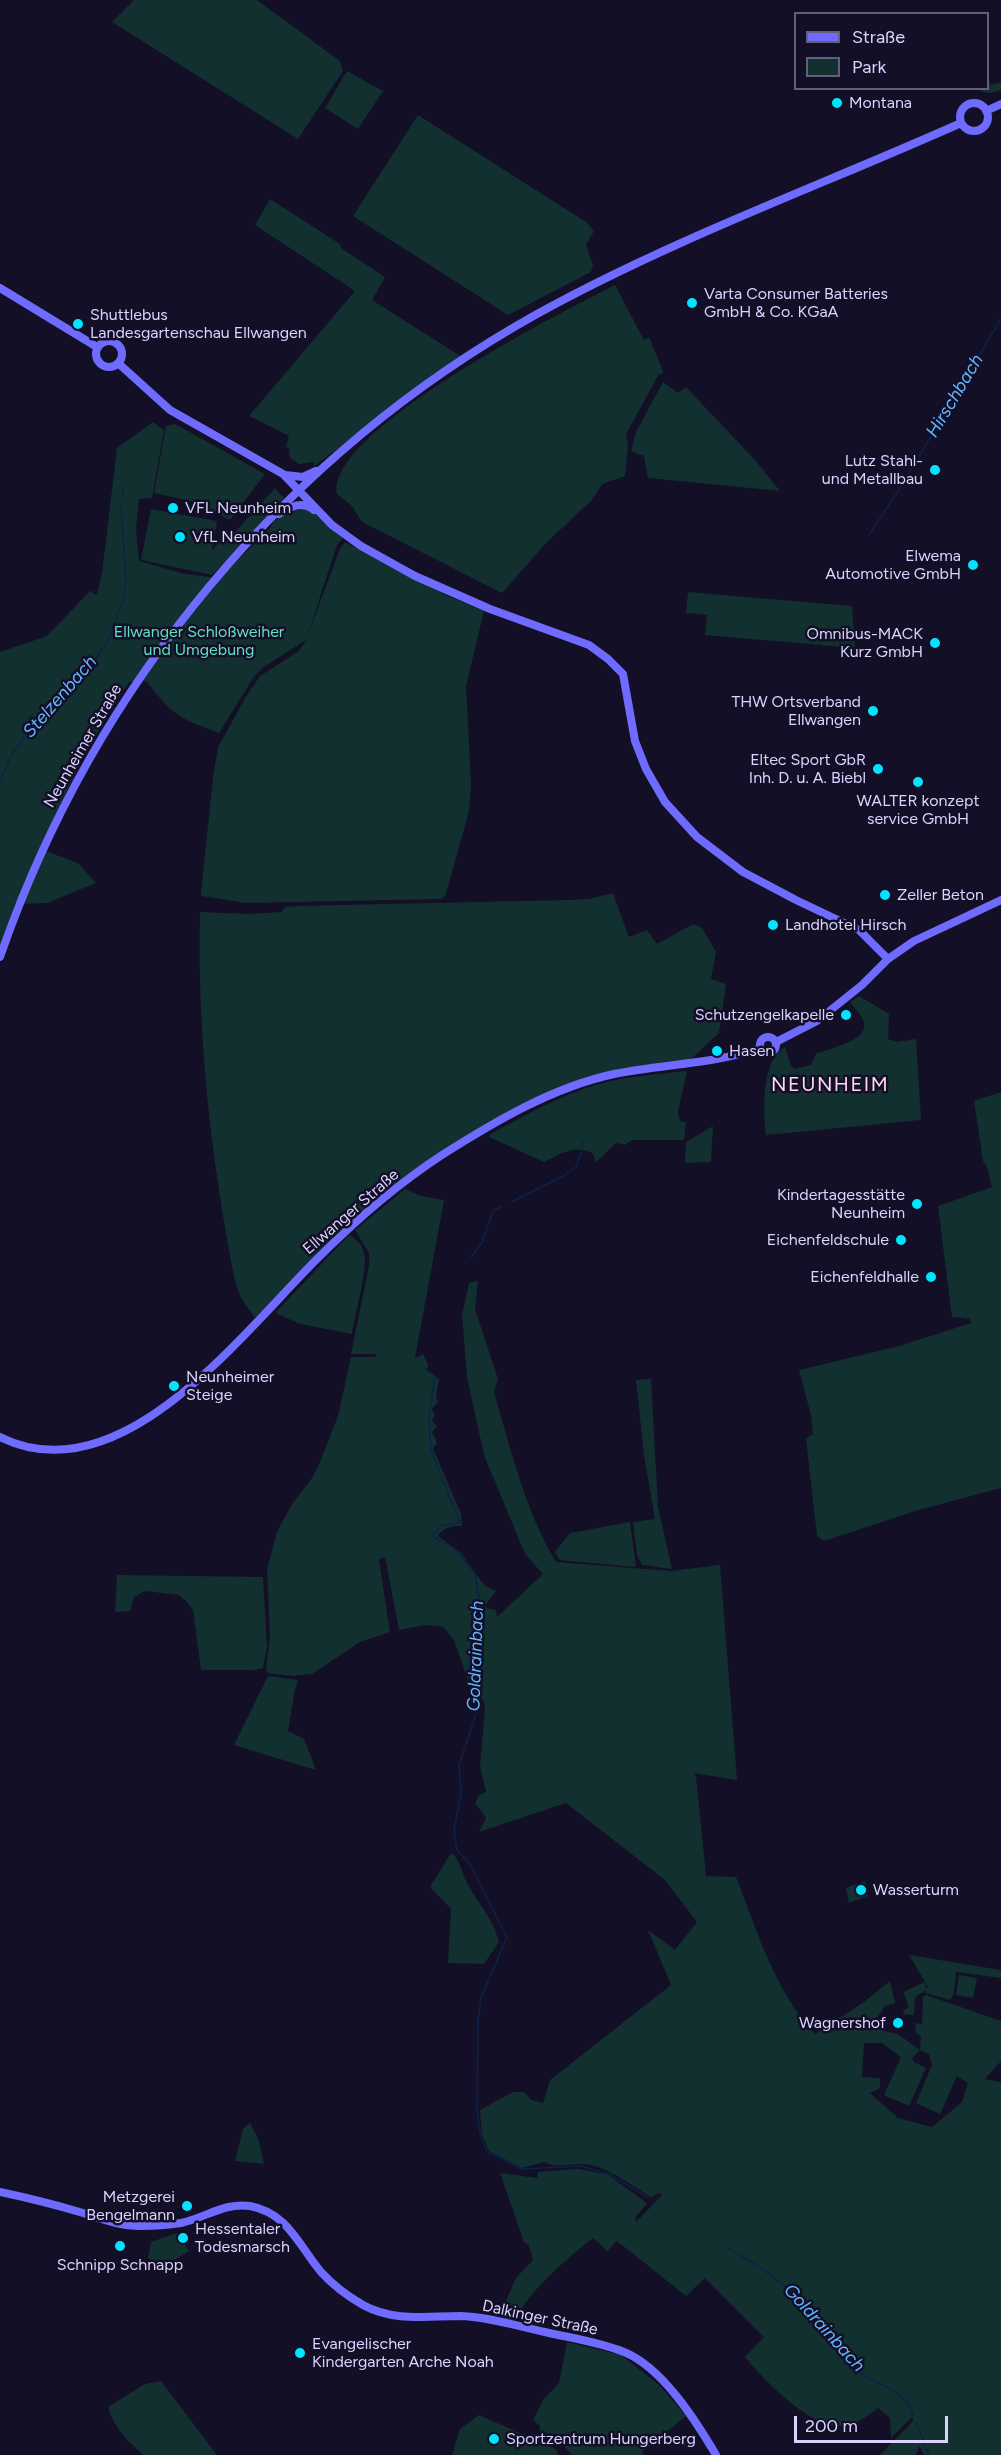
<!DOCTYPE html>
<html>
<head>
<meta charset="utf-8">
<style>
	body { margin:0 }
	#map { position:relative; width:1001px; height:2455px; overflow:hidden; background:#130f26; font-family:Figtree,sans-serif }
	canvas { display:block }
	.legend { position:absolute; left:794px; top:12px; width:195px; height:78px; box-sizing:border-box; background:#130f26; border:2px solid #625e7d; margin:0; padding:8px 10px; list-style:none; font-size:18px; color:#d9d4ff }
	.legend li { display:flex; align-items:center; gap:12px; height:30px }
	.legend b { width:30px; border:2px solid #625e7d }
	.scale { position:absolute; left:794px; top:2416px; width:154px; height:27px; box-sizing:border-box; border:3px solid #d9d4ff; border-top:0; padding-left:8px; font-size:18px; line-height:21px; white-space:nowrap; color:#d9d4ff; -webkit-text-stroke:4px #130f26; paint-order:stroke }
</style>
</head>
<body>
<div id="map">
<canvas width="1001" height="2455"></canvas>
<ul class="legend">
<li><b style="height:8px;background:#6f6bff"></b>Straße</li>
<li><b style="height:16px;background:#12302f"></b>Park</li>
</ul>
<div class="scale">200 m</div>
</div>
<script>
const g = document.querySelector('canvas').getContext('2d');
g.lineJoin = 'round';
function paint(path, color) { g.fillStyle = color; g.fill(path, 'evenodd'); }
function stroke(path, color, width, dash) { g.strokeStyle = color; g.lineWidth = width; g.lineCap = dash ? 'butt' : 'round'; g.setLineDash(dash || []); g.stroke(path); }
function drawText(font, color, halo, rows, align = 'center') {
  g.font = font + ' Figtree,sans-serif'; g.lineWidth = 5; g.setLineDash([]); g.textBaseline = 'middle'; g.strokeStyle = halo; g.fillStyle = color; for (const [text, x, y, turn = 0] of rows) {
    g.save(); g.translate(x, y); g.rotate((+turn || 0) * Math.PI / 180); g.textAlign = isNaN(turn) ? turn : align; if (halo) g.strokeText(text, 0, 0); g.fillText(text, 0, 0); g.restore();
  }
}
paint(new Path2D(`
	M 134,0 L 257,0 L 340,61 L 343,71 L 298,139 L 112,22 Z
	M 347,71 L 383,91 L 358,129 L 325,108 Z
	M 988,79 L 991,85 L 1001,82 L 1001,90 C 992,93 986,95 979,89 L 988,88 Z
	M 418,115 L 586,222 L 594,231 L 586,245 L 593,265 L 591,272 L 508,315 L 353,216 Z
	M 270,199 L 340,244 L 341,248 L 385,277 L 372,300 L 462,357 L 314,466 L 313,462 L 299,464 L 290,458 L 289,448 L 286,447 L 289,436 L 249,416 L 355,291 L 255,225 Z
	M 615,285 L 644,340 L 649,337 L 663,371 L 662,374 L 659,374 L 626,434 L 628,445 L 625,476 L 602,484 L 592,500 L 547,542 L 502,593 L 362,522 L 352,506 L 337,494 C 326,431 564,311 615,285 Z
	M 663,382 L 678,393 L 686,387 L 755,460 L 780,491 L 648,478 L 644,456 L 631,451 L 636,432 Z
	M 153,422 L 164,430 L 152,498 L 139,499 L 136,529 L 139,561 L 185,574 L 220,578 L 270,528 L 274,521 L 301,508 L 313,512 L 343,538 L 337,545 L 307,637 L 340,549 L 345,542 L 450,597 L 484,611 L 466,686 L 471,785 L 469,811 L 446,894 L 442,899 L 245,903 L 202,896 L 201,893 L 213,778 L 218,747 L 247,695 L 260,676 L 299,651 L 306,640 L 262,668 L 253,678 L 219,733 C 178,718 173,715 146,681 L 129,682 C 94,734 65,792 40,849 L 78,863 L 96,883 L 47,903 L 15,904 L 0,945 L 0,652 L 47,636 L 91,590 L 93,594 L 97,594 L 102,573 L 117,448 Z
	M 175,424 L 265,474 L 230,520 L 191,501 L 154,493 L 166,426 Z
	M 275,488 L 284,498 L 212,575 L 141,560 L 151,509 L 217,521 L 212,551 L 227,530 L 234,533 Z
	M 688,592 L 852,606 L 855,648 L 705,635 L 707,615 L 686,613 Z
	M 613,893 L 629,937 L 647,930 L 657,944 L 693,924 L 702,928 L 716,952 L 711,979 L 726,984 L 719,1033 L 690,1060 L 560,1089 L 414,1171 L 373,1200 L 255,1318 L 241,1298 L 235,1281 C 211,1160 197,1035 200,912 L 248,914 L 281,912 L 285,907 L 296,906 L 567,900 L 589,899 Z
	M 859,996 L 889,1014 L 888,1039 L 897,1042 L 916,1039 L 921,1120 L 766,1135 C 763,1110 761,1061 785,1047 L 791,1066 L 795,1069 L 811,1065 L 816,1054 C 829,1048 869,1041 864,1022 C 862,1015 854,1008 850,1002 Z
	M 687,1071 L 678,1112 L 680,1121 L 686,1122 L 684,1140 L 632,1140 L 625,1145 L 616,1143 L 596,1162 L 592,1153 C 574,1144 561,1154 544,1162 L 489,1137 L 489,1135 C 524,1116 560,1095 599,1084 C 628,1076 658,1074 687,1071 Z
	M 1001,1092 L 1001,1488 L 915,1511 L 824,1541 L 817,1536 L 806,1438 L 813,1434 L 811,1415 L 799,1370 L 899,1346 L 971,1323 L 970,1319 L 952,1317 L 938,1206 L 992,1187 L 987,1167 L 983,1161 L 974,1101 Z
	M 713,1126 L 711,1162 L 685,1163 L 686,1142 Z
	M 405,1189 L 421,1196 L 444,1200 L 415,1358 L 423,1354 L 428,1364 L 427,1371 L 439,1379 L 436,1396 L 438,1402 L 432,1409 L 435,1415 L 432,1420 L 437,1427 L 432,1432 L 437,1443 L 433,1448 L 461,1514 L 462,1526 C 452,1526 443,1527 438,1536 L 460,1552 L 485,1586 L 496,1591 L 485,1606 L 488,1609 L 496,1610 L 497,1617 L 543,1574 L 525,1554 L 484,1455 L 467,1377 L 462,1315 L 469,1283 L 478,1281 L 475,1309 L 498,1379 L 494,1392 C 511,1450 525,1510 556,1562 L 671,1571 L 720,1565 L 737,1780 L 693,1773 L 696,1777 L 706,1876 L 736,1877 C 757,1931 775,1991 815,2034 L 864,2002 L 890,1981 L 895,2003 L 885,2006 L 874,2022 L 884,2031 L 898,2034 L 920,2050 L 921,2036 L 916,2033 L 915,2023 L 922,2024 L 923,1997 L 926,1995 L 1001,2021 L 1001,2061 L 985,2079 L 1001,2082 L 1001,2455 L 924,2455 L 919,2446 L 916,2455 L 880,2455 L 913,2421 L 912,2417 L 891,2438 L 890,2418 L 878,2408 C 867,2416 856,2425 841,2426 C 810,2428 763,2379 745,2357 L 764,2337 L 705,2278 L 686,2296 L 617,2241 L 607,2251 L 593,2238 C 564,2261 532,2288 514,2321 L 499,2317 L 516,2278 L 533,2260 L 529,2245 L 524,2242 L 500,2173 L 537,2178 L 538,2172 L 578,2169 L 607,2174 L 647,2203 L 635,2218 L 636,2222 L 662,2195 L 659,2193 L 651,2197 C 632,2186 613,2171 592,2165 C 576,2161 558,2170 545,2162 L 522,2168 L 489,2151 L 482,2134 L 480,2110 L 513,2092 L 524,2092 L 531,2100 L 543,2103 L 550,2080 L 671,1985 L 648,1930 L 675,1950 L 697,1922 L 665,1880 L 566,1803 L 479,1832 L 486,1818 L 475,1803 L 478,1796 L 486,1792 L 480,1766 L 485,1709 C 483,1695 479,1697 471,1689 L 454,1640 L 443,1627 L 425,1625 L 399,1630 L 385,1557 L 379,1559 L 390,1632 L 360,1642 L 312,1674 L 292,1676 L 268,1673 L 266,1669 L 270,1636 L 267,1569 L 277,1532 L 292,1504 L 312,1478 L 319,1464 L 338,1416 L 351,1357 L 377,1357 L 375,1354 L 351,1354 L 369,1266 L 369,1253 L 355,1230 ZM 864,2043 L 882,2043 L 901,2057 L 884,2095 L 909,2106 L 926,2068 L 914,2062 L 912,2058 L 920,2050 L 929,2054 L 932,2065 L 916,2103 L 940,2114 L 957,2076 L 968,2083 L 962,2102 L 932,2127 L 898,2118 L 870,2093 L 880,2088 L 880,2078 L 862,2077 Z
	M 349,1235 C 356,1238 362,1245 364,1253 C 369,1265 354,1318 352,1334 L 300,1324 L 278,1314 L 276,1312 Z
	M 651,1379 L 658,1507 L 672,1569 L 642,1565 L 637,1555 L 633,1522 L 655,1519 L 644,1455 L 636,1380 Z
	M 630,1522 L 636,1566 L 634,1567 L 560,1560 L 555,1552 L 570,1533 Z
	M 117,1575 L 263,1577 L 267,1646 L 263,1668 L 253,1670 L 201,1670 L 193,1610 L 187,1602 L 179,1595 L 145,1591 L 134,1597 L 130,1611 L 115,1612 Z
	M 268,1676 L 298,1680 L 295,1689 L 288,1731 L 304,1739 L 316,1770 L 234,1745 Z
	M 453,1853 C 460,1862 462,1873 467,1883 C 478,1904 493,1917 499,1942 L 484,1964 L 448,1963 L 451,1909 L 430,1887 L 449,1856 Z
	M 865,1881 L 868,1896 L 849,1903 L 846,1888 Z
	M 909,1955 L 1001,1970 L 1001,1978 L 956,1972 L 954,1993 L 950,2000 L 926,1993 L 926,1990 L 915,1997 L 914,2015 L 903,2014 L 904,2010 L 909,2007 L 903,1992 L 925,1982 L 926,1989 L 928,1987 Z
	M 959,1975 L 977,1978 L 973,1998 L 956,1995 Z
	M 250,2123 L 259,2141 L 264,2164 L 235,2161 L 243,2129 Z
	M 177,2233 L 189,2251 L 168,2264 L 148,2259 L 151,2242 Z
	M 567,2342 L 621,2355 L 659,2385 L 686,2416 L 642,2452 L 644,2455 L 572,2455 L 565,2447 L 540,2434 L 540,2426 L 533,2420 L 543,2400 L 559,2383 Z
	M 161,2381 L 217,2455 L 143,2455 C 128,2441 114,2428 108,2407 L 145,2384 Z
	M 479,2415 L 556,2449 L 558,2455 L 452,2455 L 460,2429 Z`), '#12302f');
stroke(new Path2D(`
	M 909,473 L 1001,319
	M 122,498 L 123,489
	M 869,535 L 905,481
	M 0,783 L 10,758 L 19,744 L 44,711 L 89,670 L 109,638 L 123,600 L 126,580 L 121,504
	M 582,1148 L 583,1141
	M 511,1202 L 563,1176 L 576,1167 L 581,1153
	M 471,1257 L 482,1243 L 493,1211 L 501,1207
	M 423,1367 L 428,1371
	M 430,1372 L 435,1376 L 429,1418 L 431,1450 L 460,1523 L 442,1525 L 431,1536 L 454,1548 L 475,1574 L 481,1607 L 475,1649 L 478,1708 L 459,1765 L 461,1793 L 454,1830 L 457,1850 L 469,1863 L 507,1937 L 481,1998 L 478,2022 L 477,2110 L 480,2133 L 487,2152 L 522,2169 L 581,2166 L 609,2174 L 649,2198
	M 727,2248 C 767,2269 800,2295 829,2330 C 840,2342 847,2360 859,2371 C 879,2388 904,2386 913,2416
	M 916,2422 L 929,2455`), '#0c2248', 1.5);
stroke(new Path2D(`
	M960 117a14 14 0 1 1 28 0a14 14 0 1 1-28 0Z
	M 986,111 L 1001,104
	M 0,288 L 97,347
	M96 354a13 13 0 1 1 26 0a13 13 0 1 1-26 0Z
	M 118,363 L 170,410 L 283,474 L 332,525 L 361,546 L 415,576 L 490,609 L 589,645 L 608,659 L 623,674 L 635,741 L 646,769 L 665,802 L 697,837 L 743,872 L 796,900 L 859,930 L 888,959
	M 285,475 L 303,477 L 316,471
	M 279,514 C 291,507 301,500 314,510
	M 0,957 C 94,685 286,454 537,314 C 673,239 820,186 961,123
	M760 1045a8 8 0 1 1 16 0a8 8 0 1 1-16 0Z
	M 776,1042 L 817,1021 L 862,985 L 888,959 L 914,941 L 1001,900
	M 0,1437 C 121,1497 243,1332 317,1259 C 356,1220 396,1185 442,1155 C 494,1122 553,1087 614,1074 C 663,1064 713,1064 761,1048
	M 0,2192 C 28,2198 56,2205 83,2213 C 102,2219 120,2226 140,2226 C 153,2226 168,2225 181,2223 C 205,2218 225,2202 250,2206 C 288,2213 299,2246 321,2272 C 332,2284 349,2297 363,2305 C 394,2322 427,2316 461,2316 C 489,2317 517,2326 545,2332 C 571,2338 599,2342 624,2352 C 662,2367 696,2421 716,2455`), '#6f6bff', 8);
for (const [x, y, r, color] of [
	[837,103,6,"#00e5ff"],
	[692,303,6,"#00e5ff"],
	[78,324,6,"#00e5ff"],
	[935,470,6,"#00e5ff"],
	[173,508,6,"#00e5ff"],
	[180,537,6,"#00e5ff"],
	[973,565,6,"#00e5ff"],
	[935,643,6,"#00e5ff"],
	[873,711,6,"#00e5ff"],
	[878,769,6,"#00e5ff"],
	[918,782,6,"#00e5ff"],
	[885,895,6,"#00e5ff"],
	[773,925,6,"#00e5ff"],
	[846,1015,6,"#00e5ff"],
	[717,1051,6,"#00e5ff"],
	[917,1204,6,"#00e5ff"],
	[901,1240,6,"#00e5ff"],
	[931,1277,6,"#00e5ff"],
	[174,1386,6,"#00e5ff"],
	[861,1890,6,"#00e5ff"],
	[898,2023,6,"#00e5ff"],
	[187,2206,6,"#00e5ff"],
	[183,2238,6,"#00e5ff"],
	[120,2246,6,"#00e5ff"],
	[300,2353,6,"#00e5ff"],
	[494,2439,6,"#00e5ff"]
]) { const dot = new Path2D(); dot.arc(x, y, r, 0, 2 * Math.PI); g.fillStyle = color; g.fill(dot); stroke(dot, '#130f26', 2); }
drawText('16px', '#d9d4ff', '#130f26', [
	["Montana",849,103],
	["Varta Consumer Batteries",704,294],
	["GmbH & Co. KGaA",704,312],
	["Shuttlebus",90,315],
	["Landesgartenschau Ellwangen",90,333],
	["Lutz Stahl-",923,461,"right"],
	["und Metallbau",923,479,"right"],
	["VFL Neunheim",185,508],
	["VfL Neunheim",192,537],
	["Elwema",961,556,"right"],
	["Automotive GmbH",961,574,"right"],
	["Omnibus-MACK",923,634,"right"],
	["Kurz GmbH",923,652,"right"],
	["THW Ortsverband",861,702,"right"],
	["Ellwangen",861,720,"right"],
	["Eltec Sport GbR",866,760,"right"],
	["Inh. D. u. A. Biebl",866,778,"right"],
	["WALTER konzept",918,801,"center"],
	["service GmbH",918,819,"center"],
	["Zeller Beton",897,895],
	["Landhotel Hirsch",785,925],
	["Schutzengelkapelle",834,1015,"right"],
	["Hasen",729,1051],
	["Kindertagesstätte",905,1195,"right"],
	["Neunheim",905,1213,"right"],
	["Eichenfeldschule",889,1240,"right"],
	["Eichenfeldhalle",919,1277,"right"],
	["Neunheimer",186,1377],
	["Steige",186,1395],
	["Wasserturm",873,1890],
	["Wagnershof",886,2023,"right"],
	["Metzgerei",175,2197,"right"],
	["Bengelmann",175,2215,"right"],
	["Hessentaler",195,2229],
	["Todesmarsch",195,2247],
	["Schnipp Schnapp",120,2265,"center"],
	["Evangelischer",312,2344],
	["Kindergarten Arche Noah",312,2362],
	["Sportzentrum Hungerberg",506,2439]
], 'left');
drawText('16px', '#5fe0c0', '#130f26', [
	["Ellwanger Schloßweiher",199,632],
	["und Umgebung",199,650]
]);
drawText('16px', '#d9d4ff', '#130f26', [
	["Neunheimer Straße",83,746,-60],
	["Ellwanger Straße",351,1212,-41],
	["Dalkinger Straße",540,2318,12]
]);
drawText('italic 18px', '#62b6ff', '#130f26', [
	["Hirschbach",955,396,-59],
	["Stelzenbach",60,697,-49],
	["Goldrainbach",476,1656,-88],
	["Goldrainbach",824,2328,48]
]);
g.letterSpacing = '1.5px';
drawText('20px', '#ffd6f0', '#130f26', [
	["NEUNHEIM",830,1085]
]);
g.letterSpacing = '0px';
</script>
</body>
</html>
